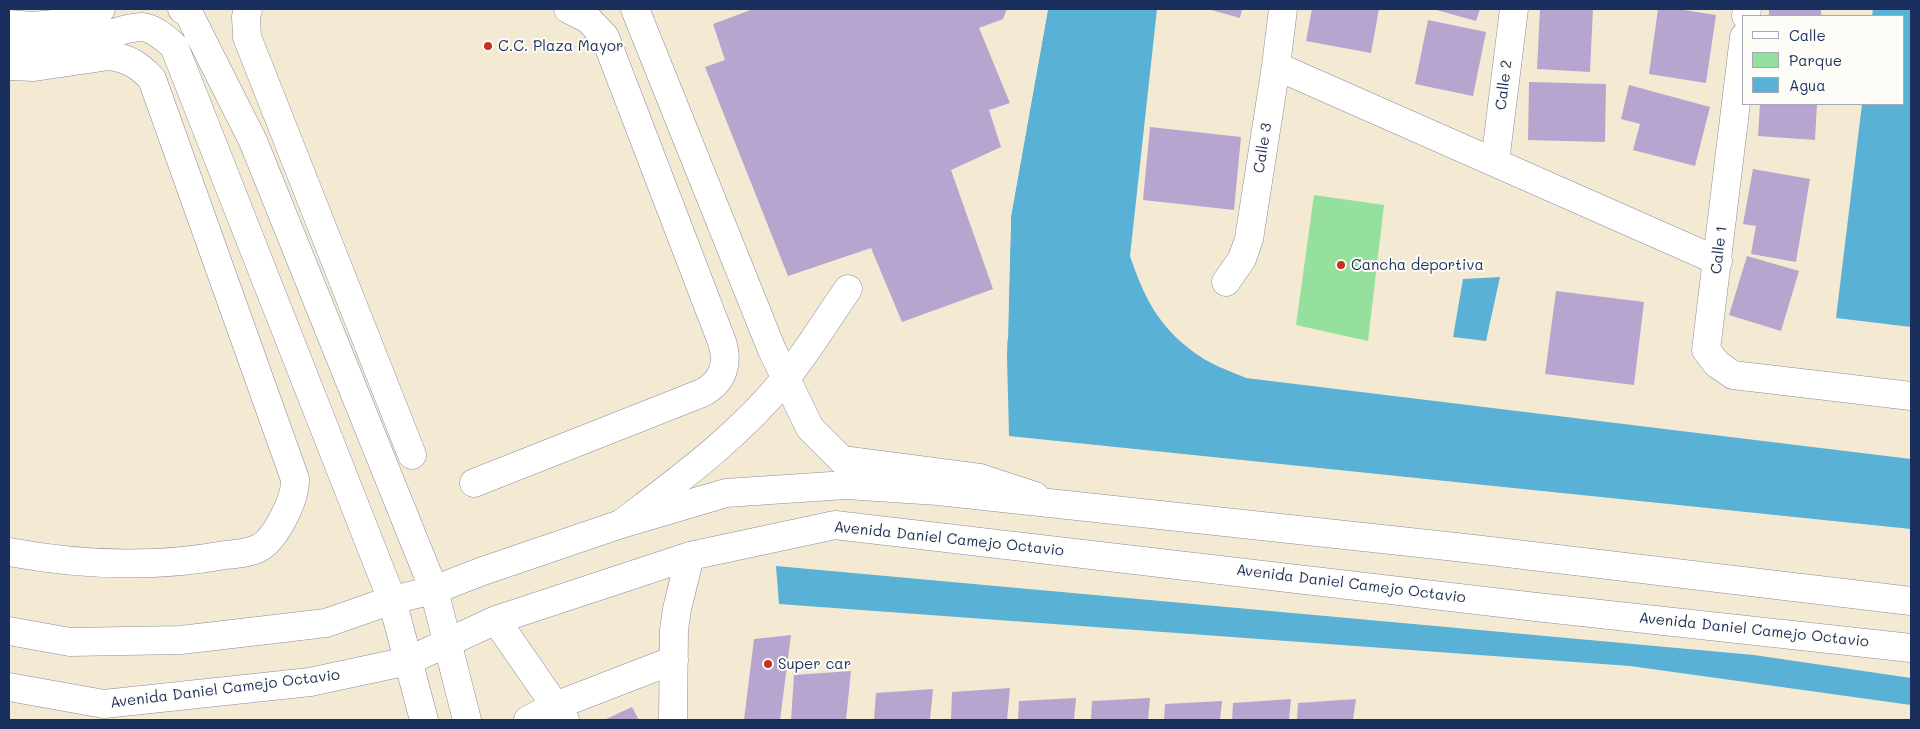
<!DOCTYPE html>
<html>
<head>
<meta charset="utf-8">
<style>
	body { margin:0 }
	#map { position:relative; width:1920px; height:729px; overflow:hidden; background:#f4ead3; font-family:Mali,sans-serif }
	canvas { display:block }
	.frame { position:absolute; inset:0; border:10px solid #1b2f5e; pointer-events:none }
	.legend { position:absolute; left:1742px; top:15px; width:162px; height:90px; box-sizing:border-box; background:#fdfcf7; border:1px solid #a3aaba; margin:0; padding:6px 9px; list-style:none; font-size:15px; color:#1b2f5e }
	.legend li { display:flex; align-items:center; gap:10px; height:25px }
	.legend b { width:25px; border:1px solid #a3aaba }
</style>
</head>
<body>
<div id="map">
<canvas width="1920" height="729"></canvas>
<div class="frame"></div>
<ul class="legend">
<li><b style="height:6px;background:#fff"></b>Calle</li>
<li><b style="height:14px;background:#95e09c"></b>Parque</li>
<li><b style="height:14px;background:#59b2d6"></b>Agua</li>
</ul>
</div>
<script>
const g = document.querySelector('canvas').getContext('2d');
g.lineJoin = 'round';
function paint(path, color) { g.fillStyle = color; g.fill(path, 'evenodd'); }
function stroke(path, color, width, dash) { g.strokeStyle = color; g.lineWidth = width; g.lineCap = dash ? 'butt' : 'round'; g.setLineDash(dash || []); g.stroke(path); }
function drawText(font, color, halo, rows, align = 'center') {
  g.font = font + ' Mali,sans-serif'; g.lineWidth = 4; g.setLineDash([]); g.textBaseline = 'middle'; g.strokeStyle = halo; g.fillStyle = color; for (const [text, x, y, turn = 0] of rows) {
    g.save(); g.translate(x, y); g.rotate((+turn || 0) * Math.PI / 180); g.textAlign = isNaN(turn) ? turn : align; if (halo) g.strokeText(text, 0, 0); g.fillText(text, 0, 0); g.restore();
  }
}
paint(new Path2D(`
	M 1314,195 L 1384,205 L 1368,341 L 1296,325 Z`), '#95e09c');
paint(new Path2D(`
	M 1048,9 L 1157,9 L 1130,256 C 1146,303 1162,332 1204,359 C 1217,367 1233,372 1246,378 L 1911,459 L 1911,529 L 1009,436 L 1007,357 L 1011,216 Z
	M 1873,9 L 1911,9 L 1911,327 L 1836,318 L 1862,104 L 1904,104 L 1904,16 L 1872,16 Z
	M 1500,277 L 1486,341 L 1453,337 L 1463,279 Z
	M 776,566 L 1754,655 L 1911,678 L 1911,705 L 1630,666 L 779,604 Z`), '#59b2d6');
paint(new Path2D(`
	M 1045,9 L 1048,9 L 1011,216 L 1008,340 L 1006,340 L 1009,216 Z`), '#f4ead3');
paint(new Path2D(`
	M 753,9 L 1007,9 L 1003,19 L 979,28 L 1010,103 L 989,110 L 1001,147 L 951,170 L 993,289 L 902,322 L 871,248 L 788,276 L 705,67 L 725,60 L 713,24 Z
	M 1208,9 L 1242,9 L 1240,18 Z
	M 1312,9 L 1379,9 L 1371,53 L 1306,41 Z
	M 1433,9 L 1480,9 L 1476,21 Z
	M 1540,9 L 1593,9 L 1590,72 L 1537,69 Z
	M 1658,9 L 1677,9 L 1716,15 L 1706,83 L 1649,74 Z
	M 1769,9 L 1821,9 L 1821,16 L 1769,16 Z
	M 1428,20 L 1486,32 L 1473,96 L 1415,84 Z
	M 1529,82 L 1606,84 L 1605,142 L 1528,140 Z
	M 1629,85 L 1710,107 L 1695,166 L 1633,150 L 1640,124 L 1621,119 Z
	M 1760,104 L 1817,104 L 1815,140 L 1758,136 Z
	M 1150,127 L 1241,137 L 1234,210 L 1143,200 Z
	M 1753,169 L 1810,179 L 1796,262 L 1751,254 L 1756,226 L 1743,224 Z
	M 1747,256 L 1799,271 L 1781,331 L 1729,315 Z
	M 1556,291 L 1644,302 L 1634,385 L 1545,374 Z
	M 791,635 L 780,720 L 744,720 L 754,639 Z
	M 851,671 L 846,720 L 791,720 L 794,675 Z
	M 1010,688 L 1007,720 L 951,720 L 952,692 Z
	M 933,689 L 930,720 L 874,720 L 876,693 Z
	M 1076,698 L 1074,720 L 1018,720 L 1019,701 Z
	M 1150,698 L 1148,720 L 1091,720 L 1092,701 Z
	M 1291,699 L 1289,720 L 1232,720 L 1233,703 Z
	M 1356,699 L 1353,720 L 1297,720 L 1298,703 Z
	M 1222,701 L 1220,720 L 1164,720 L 1165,704 Z
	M 632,707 L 639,720 L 604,720 Z`), '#b6a5cf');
const minor = new Path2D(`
	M 182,9 L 189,14 L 253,141 L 434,590
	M 248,9 L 246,17 L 247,37 L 412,455
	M 635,9 L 772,350 L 810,428 L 842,460 L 980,478 L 1035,496
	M 1746,16 L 1747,9
	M 9,24 L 33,26 L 64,23 L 101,9
	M 1744,37 L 1706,350 L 1717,364 L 1733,375 L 1911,396
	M 9,47 C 40,50 70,45 100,37 C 114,33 128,27 142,27 C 154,28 166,39 174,46 L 392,600 L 326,623 L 181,640 L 70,642 L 9,631
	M 9,66 L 34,67 L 109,56 C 128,58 139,65 152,79 L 295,479 C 296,498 276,539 259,548 C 249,553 236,554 225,555 C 155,568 79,565 9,552
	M 1276,66 L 1718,261
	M 1495,162 L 1514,9
	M 1226,282 L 1242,259 L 1249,239 L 1276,66 L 1283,9
	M 474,483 L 702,393 C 723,382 729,364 722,342 L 605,37 L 588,19 L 568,9
	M 622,523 C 680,479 739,436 785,379 C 808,351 827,319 848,289
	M 496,620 L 565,720
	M 9,687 L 104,704 L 310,682 L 408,661
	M 528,720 L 555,706 L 674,660
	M 673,720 L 674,630 L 677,609 L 690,556`);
const major = new Path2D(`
	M 434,590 L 467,720
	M 408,661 L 496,620 L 690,556 L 835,525 L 1536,607 L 1911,648
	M 424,720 L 392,600 L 434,590 L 480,572 L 621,524 L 726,493 L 846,485 L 938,491 L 1465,548 L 1911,601`);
stroke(minor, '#888c98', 29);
stroke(major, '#888c98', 29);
stroke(minor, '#fff', 28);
stroke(major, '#fff', 28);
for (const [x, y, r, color] of [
	[488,46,5,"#c8321e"],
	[1341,265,5,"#c8321e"],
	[768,664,5,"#c8321e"]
]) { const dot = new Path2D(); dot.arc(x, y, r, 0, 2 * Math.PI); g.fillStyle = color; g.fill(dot); stroke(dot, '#fdfcf7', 2); }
drawText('15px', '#1b2f5e', '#fdfcf7', [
	["C.C. Plaza Mayor",498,46],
	["Cancha deportiva",1351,265],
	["Super car",778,664]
], 'left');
drawText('15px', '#1b2f5e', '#fdfcf7', [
	["Calle 2",1504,85,-83],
	["Calle 3",1263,148,-81],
	["Calle 1",1719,250,-83],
	["Avenida Daniel Camejo Octavio",949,539,6],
	["Avenida Daniel Camejo Octavio",1351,584,7],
	["Avenida Daniel Camejo Octavio",1754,630,6],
	["Avenida Daniel Camejo Octavio",225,689,-7]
]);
</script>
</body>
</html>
